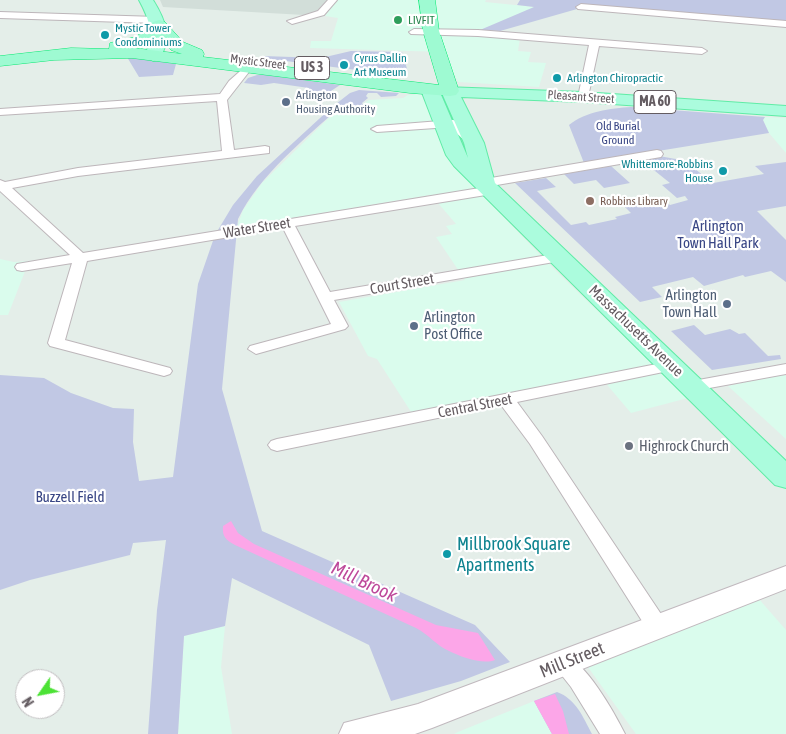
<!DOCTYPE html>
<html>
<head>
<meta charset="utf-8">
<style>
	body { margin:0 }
	#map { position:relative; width:786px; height:734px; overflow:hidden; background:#e4eee9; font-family:"Asap Condensed",sans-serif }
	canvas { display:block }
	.north { position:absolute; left:15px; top:669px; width:50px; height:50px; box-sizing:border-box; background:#fff; border:1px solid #c1bec0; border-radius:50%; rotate:237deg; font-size:14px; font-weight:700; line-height:20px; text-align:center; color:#645c61 }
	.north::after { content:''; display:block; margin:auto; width:18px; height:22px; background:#4ce235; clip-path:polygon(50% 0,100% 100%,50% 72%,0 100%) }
</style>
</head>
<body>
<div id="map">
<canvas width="786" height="734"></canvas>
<div class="north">N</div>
</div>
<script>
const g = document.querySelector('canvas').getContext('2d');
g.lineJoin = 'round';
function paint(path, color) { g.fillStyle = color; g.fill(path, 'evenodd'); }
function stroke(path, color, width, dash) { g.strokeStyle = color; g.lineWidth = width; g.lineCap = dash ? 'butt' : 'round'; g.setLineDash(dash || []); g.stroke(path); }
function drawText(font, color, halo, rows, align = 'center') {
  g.font = font + ' "Asap Condensed",sans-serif'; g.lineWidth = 4.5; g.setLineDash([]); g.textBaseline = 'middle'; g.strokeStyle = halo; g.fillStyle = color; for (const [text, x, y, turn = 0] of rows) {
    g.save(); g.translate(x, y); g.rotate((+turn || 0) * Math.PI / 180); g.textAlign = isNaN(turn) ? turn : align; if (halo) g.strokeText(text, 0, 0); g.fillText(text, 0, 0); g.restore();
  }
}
paint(new Path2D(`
	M 336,0 L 486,0 L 485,2 L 535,7 L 474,33 L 520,38 L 518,51 L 531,52 L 528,62 L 546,63 L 539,87 L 458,82 L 444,52 L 310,48 L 311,41 L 331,41 L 338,18 L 325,16 Z
	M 421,94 L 453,165 L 553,268 L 688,398 L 631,413 L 603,380 L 415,418 L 377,359 L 368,356 L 339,302 L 465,280 L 436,237 L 452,234 L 446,226 L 456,224 L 438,203 L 430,195 L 237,227 L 243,210 L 262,183 L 341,106 L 365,110 L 363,104 L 369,100 L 403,98 L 408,95 Z
	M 765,117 L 786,118 L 786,153 L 769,133 L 763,120 Z
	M 0,259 L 14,262 L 29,261 L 8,315 L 0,315 Z
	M 786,374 L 786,439 L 728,386 Z
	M 751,590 L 786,630 L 786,734 L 636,734 L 580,656 Z
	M 225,626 L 221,667 L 232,734 L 178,734 L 184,636 Z
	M 534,701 L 552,734 L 454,734 L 458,732 Z`), '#dafced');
paint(new Path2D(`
	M 160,0 L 328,0 L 316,14 L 304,15 L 163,7 Z`), '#d2ded9');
paint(new Path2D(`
	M 520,0 L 786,0 L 786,21 L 591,5 L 500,31 L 480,30 L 534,7 L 517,5 Z
	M 351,51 L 402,52 L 408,72 L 396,75 L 262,58 L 263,56 L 321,58 Z
	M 127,57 L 176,64 L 173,75 L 139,77 Z
	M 257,75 L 266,75 L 340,85 L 328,93 L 310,91 L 309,88 L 274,83 L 261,85 L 244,83 L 248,78 Z
	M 359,90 L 399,93 L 396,96 L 381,97 L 377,93 L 368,93 L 366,96 L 368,98 L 362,103 L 365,110 L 341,106 C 305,139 260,174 238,219 L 222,389 L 262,531 L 475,625 L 510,662 L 461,681 L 391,701 L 369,645 L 232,578 L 225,626 L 184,636 L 178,734 L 148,734 L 157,610 L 166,540 L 133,543 L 130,555 L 30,580 L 0,590 L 0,375 L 44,378 L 71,393 L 113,408 L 134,409 L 133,442 L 139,481 L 173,477 L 198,284 L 215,235 L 233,205 L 257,176 L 332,107 L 350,93 Z
	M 631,107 L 765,117 L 763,120 L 769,133 L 584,163 L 569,125 C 585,112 611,108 631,107 Z
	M 659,156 L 698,163 L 703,167 L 695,169 L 713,183 L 764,174 L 755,166 L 786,162 L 786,206 L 757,211 L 786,240 L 786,282 L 771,271 L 745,277 L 743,275 L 704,286 L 693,277 L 652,287 L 662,297 L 640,302 L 515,183 L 546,178 L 556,187 L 537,191 L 571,225 L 586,222 L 589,225 L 617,219 L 615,217 L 631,213 L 621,203 L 646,199 L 658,204 L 667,202 L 670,205 L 688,200 L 685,196 L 677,198 L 662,185 L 670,183 L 645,163 L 640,163 L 636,160 Z
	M 611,166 L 630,183 L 604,188 L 596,180 L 574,184 L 564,174 Z
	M 694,325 L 705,335 L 730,329 L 739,334 L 745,333 L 768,356 L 780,355 L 781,359 L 712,370 L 671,331 Z
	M 557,692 C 576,699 583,717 592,734 L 552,734 L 534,701 Z`), '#c1c8e4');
paint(new Path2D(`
	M 231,521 L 238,533 L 254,544 L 436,625 L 478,633 L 495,660 C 483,665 461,657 449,651 C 437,646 428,634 416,628 L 235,545 C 226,540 222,537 223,526 Z
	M 555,694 L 563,711 L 569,734 L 552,734 L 534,701 Z`), '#fca6e8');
const minor = new Path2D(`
	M 328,0 L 337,0 L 324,15 L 292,24 L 287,21 L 318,11 Z
	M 581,4 L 786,21 L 786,27 L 578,9 L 576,7 Z
	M 0,12 L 157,17 L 162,20 L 157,23 L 0,18 Z
	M 414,29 L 478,30 L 702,48 L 707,51 L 702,54 L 599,46 L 588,97 L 583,100 L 578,97 L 589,45 L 478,36 L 411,34 L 409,32 Z
	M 247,65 L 252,68 L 227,100 L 234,150 L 265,146 L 269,147 L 269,153 L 78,176 L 12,188 L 83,253 L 492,186 L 498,190 L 492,194 L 295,226 L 330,292 L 560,253 L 567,257 L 560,261 L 334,300 L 348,326 L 345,329 L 256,354 L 248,349 L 250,346 L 331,324 L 283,228 L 87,261 L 65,340 L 170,368 L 172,371 L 170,374 L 164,376 L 50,346 L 48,343 L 72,263 L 22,271 L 17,270 L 15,267 L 17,264 L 70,255 L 0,191 L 0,180 L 5,182 L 78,168 L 222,151 L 217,101 L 0,115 L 0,109 L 220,94 L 229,81 Z
	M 453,120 L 457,121 L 474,138 L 474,142 L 466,142 L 450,127 L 377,132 L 371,129 L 377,126 Z
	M 657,150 L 661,151 L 663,154 L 661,157 L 485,187 L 479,183 L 485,179 Z
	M 672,361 L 678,363 L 680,366 L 678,369 L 517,402 L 542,436 L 665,620 L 668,626 L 665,632 L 657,634 L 649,632 L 530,444 L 501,405 L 277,451 L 271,449 L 268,445 L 271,441 L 277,439 Z
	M 786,364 L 786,374 L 693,391 L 687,390 L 685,386 L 687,382 L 693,381 Z
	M 563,654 C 586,662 614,712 625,734 L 600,734 L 571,687 L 552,663 L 555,657 Z`);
const secondary = new Path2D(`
	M 786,566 L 786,589 L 432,728 L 415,734 L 339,734 L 344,723 L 418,704 Z`);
const primary = new Path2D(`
	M 139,0 L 153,0 C 165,19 173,39 159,59 L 153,61 L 145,56 C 154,34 150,20 139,0 Z
	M 430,85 L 436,86 L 439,90 L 468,158 L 464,143 L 441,91 L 444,87 L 583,92 L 786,106 L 786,116 L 583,102 L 461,97 L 484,143 L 495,183 L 786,461 L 786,488 L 775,485 L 454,166 L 446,155 L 421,90 L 424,86 Z`);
const trunk = new Path2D(`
	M 419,0 L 435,0 L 439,31 L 459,91 L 456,95 L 450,96 L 410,93 L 132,58 L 54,60 L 0,66 L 0,56 L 71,48 L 109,49 L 110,43 L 135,37 L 145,31 L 153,22 L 159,20 L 165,22 L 183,42 L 202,50 L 204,54 L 203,57 L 439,85 L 423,31 ZM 159,36 L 171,50 L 182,54 L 134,48 L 147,44 Z`);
stroke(minor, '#bdb6ba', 2);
stroke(secondary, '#c1b9be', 2);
stroke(primary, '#5feca6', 2);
stroke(trunk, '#09e873', 1);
paint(minor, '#fff');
paint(secondary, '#fff');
paint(primary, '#abfcdd');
paint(trunk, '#9efad2');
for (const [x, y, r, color] of [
	[398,20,5,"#2e9e5b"],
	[105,35,5,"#0f9aa8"],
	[344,65,5,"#0f9aa8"],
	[557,78,5,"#0f9aa8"],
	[286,102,5,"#5c6f8a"],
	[723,171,5,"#0f9aa8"],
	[590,201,5,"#8d6e63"],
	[727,304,5,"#5c6f8a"],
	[414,326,5,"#5c6f8a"],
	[629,446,5,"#6b7280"],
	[447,554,5,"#0f9aa8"]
]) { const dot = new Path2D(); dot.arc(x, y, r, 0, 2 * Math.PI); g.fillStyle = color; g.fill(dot); stroke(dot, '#fff', 2); }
drawText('12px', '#27864d', '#fff', [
	["LIVFIT",408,20]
], 'left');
drawText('12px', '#0d838f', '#fff', [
	["Mystic Tower",115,28],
	["Condominiums",115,42],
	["Cyrus Dallin",354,58],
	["Art Museum",354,72],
	["Arlington Chiropractic",567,78],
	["Whittemore-Robbins",713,164,"right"],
	["House",713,178,"right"]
], 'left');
drawText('12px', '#645c61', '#fff', [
	["Mystic Street",258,62,7],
	["Pleasant Street",581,97,4]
]);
drawText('12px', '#4e5e75', '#fff', [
	["Arlington",296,95],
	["Housing Authority",296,109]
], 'left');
drawText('12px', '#394685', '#fff', [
	["Old Burial",618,126],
	["Ground",618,140]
]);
drawText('12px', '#785e54', '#fff', [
	["Robbins Library",600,201]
], 'left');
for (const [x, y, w] of [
	[312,68,35],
	[655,102,42]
]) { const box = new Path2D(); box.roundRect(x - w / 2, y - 11.5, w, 23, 4); g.fillStyle = '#fff'; g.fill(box); stroke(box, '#645c61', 1); }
drawText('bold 14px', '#645c61', null, [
	["US 3",312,68],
	["MA 60",655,102]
]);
drawText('15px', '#394685', '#fff', [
	["Arlington",718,226],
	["Town Hall Park",718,243],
	["Buzzell Field",70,497]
]);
drawText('15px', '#645c61', '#fff', [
	["Water Street",257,228,-9],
	["Court Street",402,284,-10],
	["Massachusetts Avenue",636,331,44],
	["Central Street",475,406,-11]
]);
drawText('15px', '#4e5e75', '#fff', [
	["Arlington",717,295],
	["Town Hall",717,312],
	["Arlington",424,317,"left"],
	["Post Office",424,334,"left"]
], 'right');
drawText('15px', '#5b616d', '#fff', [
	["Highrock Church",639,446]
], 'left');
drawText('18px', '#0d838f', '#fff', [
	["Millbrook Square",457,544],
	["Apartments",457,565]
], 'left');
drawText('18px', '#645c61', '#fff', [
	["Mill Street",572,660,-22]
]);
drawText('italic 19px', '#be499b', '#fff', [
	["Mill Brook",364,582,25]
]);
</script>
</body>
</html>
